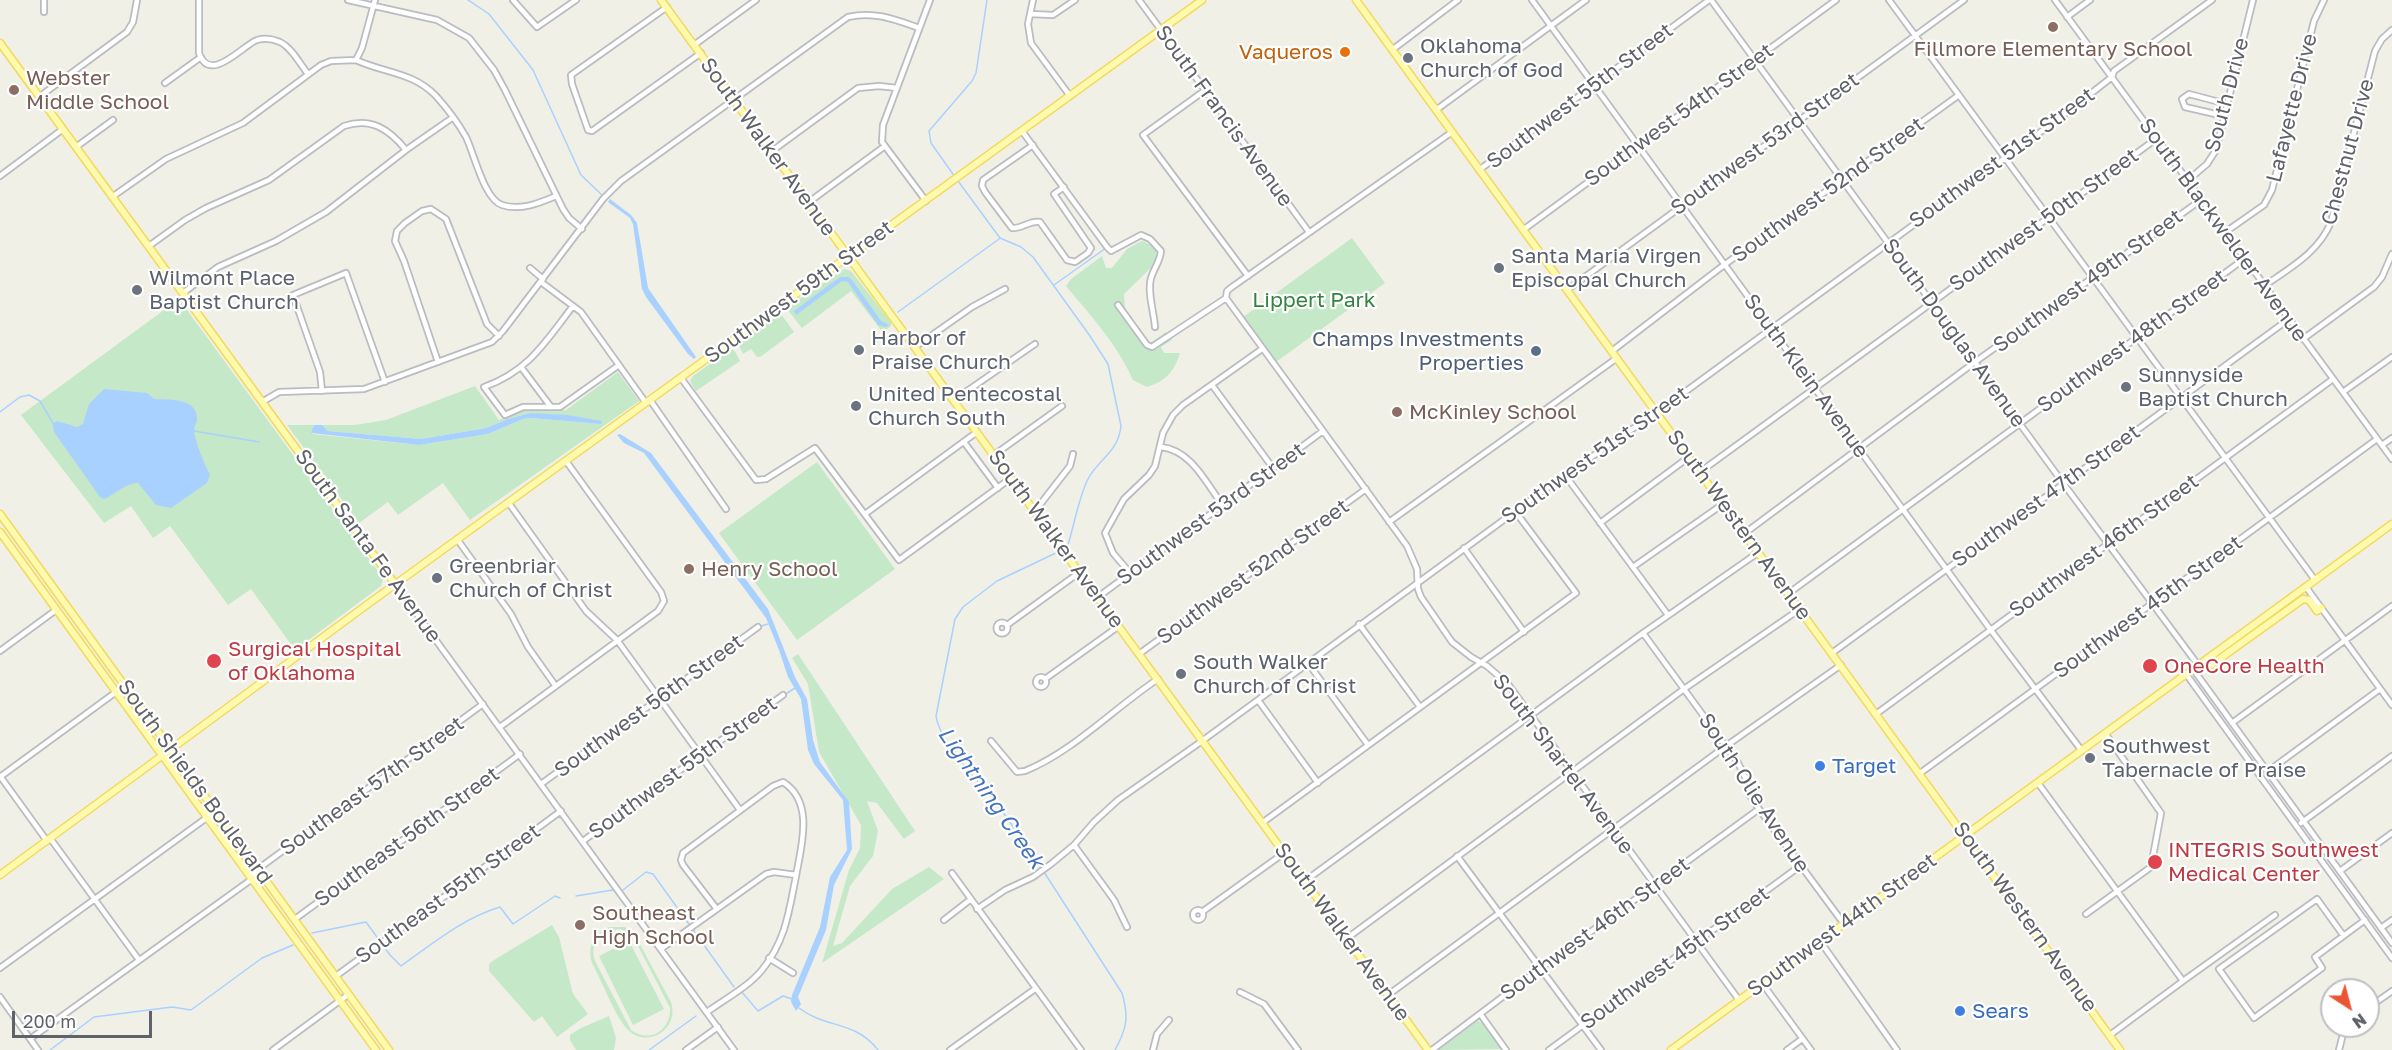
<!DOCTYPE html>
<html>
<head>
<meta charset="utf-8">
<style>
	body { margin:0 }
	#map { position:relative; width:2392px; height:1050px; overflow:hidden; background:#f1f0e7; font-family:"Golos Text",sans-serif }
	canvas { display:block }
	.north { position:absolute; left:2320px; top:978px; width:60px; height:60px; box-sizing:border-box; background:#fff; border:2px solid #bfc0c3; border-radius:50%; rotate:144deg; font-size:16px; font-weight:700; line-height:24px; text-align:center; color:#5f6268 }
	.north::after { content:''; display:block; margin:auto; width:21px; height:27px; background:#eb5533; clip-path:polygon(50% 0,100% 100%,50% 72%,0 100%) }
	.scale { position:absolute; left:12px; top:1011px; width:140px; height:27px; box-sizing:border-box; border:3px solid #5f6268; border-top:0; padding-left:8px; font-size:18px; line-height:21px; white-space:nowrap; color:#5f6268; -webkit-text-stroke:4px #fff; paint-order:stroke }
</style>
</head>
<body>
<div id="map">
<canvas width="2392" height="1050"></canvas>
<div class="north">N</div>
<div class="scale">200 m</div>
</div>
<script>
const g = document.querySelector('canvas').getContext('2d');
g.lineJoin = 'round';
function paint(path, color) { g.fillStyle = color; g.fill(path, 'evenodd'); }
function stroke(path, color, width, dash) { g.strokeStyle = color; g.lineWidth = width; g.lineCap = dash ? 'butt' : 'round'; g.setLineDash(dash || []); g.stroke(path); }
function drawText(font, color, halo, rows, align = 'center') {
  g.font = font + ' "Golos Text",sans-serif'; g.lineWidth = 4.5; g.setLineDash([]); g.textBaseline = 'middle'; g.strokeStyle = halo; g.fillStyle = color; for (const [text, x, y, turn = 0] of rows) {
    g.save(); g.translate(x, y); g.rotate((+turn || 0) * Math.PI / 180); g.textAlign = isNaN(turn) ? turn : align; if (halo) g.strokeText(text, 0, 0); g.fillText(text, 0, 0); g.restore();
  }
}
paint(new Path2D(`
	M 1352,238 L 1385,283 L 1276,362 L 1243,317 Z
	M 1142,241 L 1156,247 L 1157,262 L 1124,294 L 1125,308 L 1150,343 L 1166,332 L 1172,340 L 1161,347 L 1164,353 L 1180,353 C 1174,372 1166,381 1147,387 L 1133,380 C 1117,344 1091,316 1066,286 L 1071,279 L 1102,256 L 1106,268 L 1112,268 L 1127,249 Z
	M 844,269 L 851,271 L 891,322 L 891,326 L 884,331 L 881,330 L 851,291 L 802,328 L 786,308 Z
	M 179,299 L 383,578 L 381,586 L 295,650 L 251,589 L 228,605 L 170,526 L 153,538 L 131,506 L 104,523 L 21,415 Z
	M 781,314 L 794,332 L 760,357 L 757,357 L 751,349 L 743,354 L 738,344 L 739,341 Z
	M 731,349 L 735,351 L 740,361 L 696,391 L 690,381 L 693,376 Z
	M 618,372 L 639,401 L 470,520 L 443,483 L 398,515 L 388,502 L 359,523 L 287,425 L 314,425 L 312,434 L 419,445 L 488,434 L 523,419 L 531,418 L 601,424 L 530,413 L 508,419 L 486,428 L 421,439 L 328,431 L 322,425 L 355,425 L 386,420 L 475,386 L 499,420 L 522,410 L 566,410 Z
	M 817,462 L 895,569 L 797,640 L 719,533 Z
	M 798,654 L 915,831 L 904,839 L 877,803 L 867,801 L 878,831 L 873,856 L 850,886 L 833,946 L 842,943 L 892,889 L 929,867 L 944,879 L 822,963 L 849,870 L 860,848 L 861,825 L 819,752 L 808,684 L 792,658 Z
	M 552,925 L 559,937 L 573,994 L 588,1014 L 557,1037 L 542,1016 L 534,1022 L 489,971 L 489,964 L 494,960 Z
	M 609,927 L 625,927 L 636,937 L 671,1002 C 680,1029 647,1050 627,1029 C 614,1014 602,981 592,963 C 587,946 594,934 609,927 ZM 620,929 L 629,933 L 634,938 L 670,1008 C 671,1030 650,1044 631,1030 L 595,961 C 589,942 601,931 620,929 Z
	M 629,941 L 664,1009 L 633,1025 L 599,956 Z
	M 609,1016 L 616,1038 L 614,1050 L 576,1050 L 570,1040 L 570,1035 L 581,1028 Z
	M 1477,1021 L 1483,1022 L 1503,1049 L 1438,1050 Z`), '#c4e8c8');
paint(new Path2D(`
	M 610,199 L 631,215 L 637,223 L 648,288 L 696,357 L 694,359 L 688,354 L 646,297 L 642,289 L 633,224 L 630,218 L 608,202 Z
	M 840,277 L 848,277 L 852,280 L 881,321 L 889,325 L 886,327 L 878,325 L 848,282 L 842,281 L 796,315 L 794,311 Z
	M 104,389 L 147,393 L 154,399 C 167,400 195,397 197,417 C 198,422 194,425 194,430 C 194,439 205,466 210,474 L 207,483 L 171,508 L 156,505 L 138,483 C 125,483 116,494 104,499 L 100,497 L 54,432 L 53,424 L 57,421 L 77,427 L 83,424 L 89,404 Z
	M 530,413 L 567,415 L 602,421 L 601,424 L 531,418 L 523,419 L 488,434 L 419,445 L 311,433 L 314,425 L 322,425 L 328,431 L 421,439 L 486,428 L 508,419 Z
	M 620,434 L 651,453 L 768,609 L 795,677 L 807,699 L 813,740 L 820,762 L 849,802 L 852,849 L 834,885 L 826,930 L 798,997 L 801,1004 L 796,1011 L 791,1002 L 792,995 L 820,927 L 830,877 L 847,850 L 843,800 L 814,764 L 808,750 L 801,699 L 788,677 L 779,650 L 766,618 L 644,453 L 624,443 L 617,435 Z`), '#a9d1ff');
stroke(new Path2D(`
	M 468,0 L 489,14 L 533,70 L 581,175 L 603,196
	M 955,177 L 931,143 L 929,131 L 972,81 L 976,73 L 987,0
	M 958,181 L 1000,238 L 1021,247 L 1033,257 L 1090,336 L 1108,364 L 1121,426 C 1118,454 1097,459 1087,481 C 1078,501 1074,525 1068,545 L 1064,548
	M 1054,285 L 1106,248
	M 898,312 L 999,239
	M 0,412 L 20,397 L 29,395 L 40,401 L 54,425
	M 194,431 L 259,442
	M 758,627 L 768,624
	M 784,695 L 795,688
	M 1041,868 C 1026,846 1012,824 996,803 C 978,780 940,744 936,716 L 955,619 L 963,607 L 997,581 L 1060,551
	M 1044,872 L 1122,993 C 1129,1017 1127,1028 1115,1050
	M 623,890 L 646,872 L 653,874 L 734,987
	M 576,896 L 613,890
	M 312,933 L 366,922 L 390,955 L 401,966 C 432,944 463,918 500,907 L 513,924 L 555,896 L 560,898
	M 741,991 L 758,1011 L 783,996 L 792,999
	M 799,1008 C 826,1029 855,1020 878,1050
	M 50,1050 L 94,1017 L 172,1007 L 191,1010 L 262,958 L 293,945
	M 649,1050 L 696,1016`), '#a9d1ff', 1.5);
const minor = new Path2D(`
	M 199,0 L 199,53 C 210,85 243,45 257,40 C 264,38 273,39 280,42 C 292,48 300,64 308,74
	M 348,0 L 437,20 L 469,38 L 494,70 L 505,90 L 563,209 L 569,218 L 582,229
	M 513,0 L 537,27 L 576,0
	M 1033,0 L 1028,24 L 1031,43 L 1070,96
	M 1139,0 L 1309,232
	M 1532,0 L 1990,629 L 2082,751
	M 1711,0 L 2063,483 L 2198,665
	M 1889,0 L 2315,580
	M 2055,0 L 2392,459
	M 667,7 L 571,75 L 572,84 L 588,130 L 592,131 L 701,53
	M 44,12 L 44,0
	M 1031,14 L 1053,15 L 1075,0
	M 2067,17 L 2090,0
	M 694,45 L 756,0
	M 1392,50 L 1458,0
	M 356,60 C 384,73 413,72 436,96 C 446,107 458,123 466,137 C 474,153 484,199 502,205 C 521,211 539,203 556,196
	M 165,83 L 201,57
	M 1204,91 L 1143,135 L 1248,276
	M 39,97 L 127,32 L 133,22 L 137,0
	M 1436,110 L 1586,0
	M 2224,116 L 2185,107 L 2182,99 L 2189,94 L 2227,104
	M 1022,131 L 1107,247 L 1111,251 L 1141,235 L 1150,239 L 1161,251 C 1160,262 1154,268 1151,278 C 1147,292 1154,312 1155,327
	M 1033,145 L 983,180 L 982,186 L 985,192 L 1012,228 C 1022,229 1030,220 1040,222 L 1067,260 L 1075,262 L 1088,253 L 1091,248 L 1054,194 L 1064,187
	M 76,147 L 113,120
	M 772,151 L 858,88 L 879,86 L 897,88
	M 1479,170 L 1709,0
	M 0,176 L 63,129
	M 2187,181 L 2207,164 L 2216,150 L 2253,0
	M 112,197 L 166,159 L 243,123 L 321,65 L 331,61 L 356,60 L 362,48 L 375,0
	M 926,201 L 885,146 L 882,142 L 883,125 L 930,0
	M 809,202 L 885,146
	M 1523,230 L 1836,0
	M 2224,233 L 2264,205 L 2272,190 L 2314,21 L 2324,0
	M 149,246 L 185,220 L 206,208 L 269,180 L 344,126 C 371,117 389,129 406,150
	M 530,268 L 543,279
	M 541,282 L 581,312 L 646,403
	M 2264,286 C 2290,268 2319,252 2331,222 L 2375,51 L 2382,39 L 2392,30
	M 1567,290 L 1964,0
	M 183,293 L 218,267 L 276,241 L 326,212 L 406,150 L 452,118
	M 1226,298 L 1407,546 L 1417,569 L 1418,589 L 1421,597 L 1452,642 L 1471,657 L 1487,666 L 1508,684 L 1739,1000
	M 1226,298 L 1227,291 L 1232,287 L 1452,132
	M 1118,305 L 1147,345 L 1152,347 L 1226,298
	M 573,306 C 546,341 529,371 484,387 L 505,415 L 523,407 L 560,407 L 619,365
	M 2303,339 L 2374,287 L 2382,277 L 2392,254
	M 915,347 L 972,307 L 1005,289
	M 1612,351 L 1724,265 L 1959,95
	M 438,362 L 404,261 L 395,241 L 397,231 L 405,223 L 422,211 L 431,209 L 446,219 L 487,324 L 499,336
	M 521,367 L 551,407
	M 681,378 L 756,480 L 766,479 L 815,448 L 899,560 L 1011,478
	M 1212,385 L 1273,468
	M 322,391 L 320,372 L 293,295 L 346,273 L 385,382
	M 2343,392 L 2392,357
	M 650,400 L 726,509
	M 954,400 L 1035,344
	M 262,402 L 279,392 L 364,389 L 492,342 L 503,331 L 603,199 L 621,181 L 848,17 C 874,11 894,19 919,28
	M 964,442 L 998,488
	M 2382,445 L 2392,438
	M 1161,447 C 1191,450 1206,483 1222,504
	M 994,455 L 1062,406
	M 1700,472 L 2156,139
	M 1565,475 L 1668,615
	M 508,502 L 586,611 L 617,640 L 740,810
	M 1035,511 L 1070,466 L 1073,454
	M 865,514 L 977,432
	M 1389,522 L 1617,358
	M 1600,523 L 1689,457
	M 1745,533 L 1975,362 L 2201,200
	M 457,539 L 511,614 L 528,647 L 555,685
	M 1464,548 L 1524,632
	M 1633,567 L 1723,504
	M 1130,573 L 1113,553 L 1105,533 L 1124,499 L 1149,475 L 1155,466 L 1163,433 L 1173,415 L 1183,405 L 1262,349
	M 395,584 L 734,1050
	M 2306,587 L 2392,705
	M 1789,593 L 2244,259
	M 1098,597 L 1323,431
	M996.5 628a5.5 5.5 0 1 1 11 0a5.5 5.5 0 1 1-11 0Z
	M 1359,624 L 1420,707
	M 1007,625 L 1080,572
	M 1643,633 L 1738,763 L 1745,777 L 1749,794 L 1759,809 L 1844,924
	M 0,651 L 56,610
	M 1832,653 L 2289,319
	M 1139,654 L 1366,489
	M 1308,663 L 1368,745
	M 2193,669 L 2392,943
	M 2186,674 L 2392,958
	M1036 682a5 5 0 1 1 10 0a5 5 0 1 1-10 0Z
	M 1045,679 L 1119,626
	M 1258,700 L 1318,783
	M 1876,714 L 2333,379
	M 2232,723 L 2392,606
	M 500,727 L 658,611 L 664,601 L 661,592 L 566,461
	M 991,741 L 1017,772 L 1025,771 C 1074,751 1114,708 1158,679
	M 2267,772 L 2380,689
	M 1919,774 L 2377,439
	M 0,776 L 47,841
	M 0,777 L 116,692
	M 2038,783 L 2183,981 L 2110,1035
	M 541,784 L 758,627
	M 1262,823 L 1576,593 L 1515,511
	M 2301,823 L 2392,756
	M 50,838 L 139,960
	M 583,841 L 783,695
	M 1074,845 L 1114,900 L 1127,927
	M 1457,856 L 1601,1050
	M 2340,871 L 2392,833
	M 952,873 L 1081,1050
	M 1305,881 L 1643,633 L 1759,552
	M 977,909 L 1005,890 L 1033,877 L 1051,864 L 1074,845 L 1094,822 L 1118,800 L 1202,741 L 1565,475 L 1663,408 L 2061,117 L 2112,77 L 2114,71 L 2212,0
	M1193 915a5 5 0 1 1 10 0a5 5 0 1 1-10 0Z
	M 1202,912 L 1284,853
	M 2086,914 L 2151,867 L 2161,813 L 2105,733
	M 295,919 L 520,754
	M 944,920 L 971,899
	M 2381,928 L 2392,920
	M 2343,935 L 2317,899 L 2219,969 L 2254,1018 L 2322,968 L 2315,957 L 2365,920
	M 1346,939 L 1684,689 L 1800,609
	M 1820,941 L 1897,1050
	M 661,949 L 766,874 L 774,872 L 796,875
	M 769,958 L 793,973
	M 0,968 L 216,811
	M 336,976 L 561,811
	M 2183,981 L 2275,915
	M 1762,983 L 1811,1050
	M 1240,992 L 1264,1004 L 1298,1050
	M 1388,995 L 1726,746 L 1841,665
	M 0,997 L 38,1050
	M 2368,1008 L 2392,991
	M 707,1012 C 725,999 748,987 762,970 C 786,940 789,911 796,876 C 801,847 815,802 783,782 L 773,786 L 683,853 L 681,860 L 683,865 L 716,908
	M 1481,1015 L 1506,1050
	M 30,1039 L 252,879 L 258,869 L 483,704
	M 273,1050 L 349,994
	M 686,1050 L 718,1027
	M 950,1050 L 1035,989
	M 1153,1050 L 1157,1034 L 1169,1020
	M 1432,1050 L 1541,968 L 1759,809
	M 1549,1050 L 1800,866
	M 1787,1050 L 1802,1039
	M 2339,1050 L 2345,1026`);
const major = new Path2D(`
	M 661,0 L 1428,1050
	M 1356,0 L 2120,1050
	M 0,43 L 395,584
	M 0,514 L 389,1050
	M 0,532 L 376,1050
	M 2198,665 L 2211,665 L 2303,599 L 2309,600 L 2317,611 L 2321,608
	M 0,875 L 368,604 L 1202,0
	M 1671,1050 L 2392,524`);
stroke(minor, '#babcc1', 8);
stroke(major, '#f3d95e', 9);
stroke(minor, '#fff', 4.5);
stroke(major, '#fffaae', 6);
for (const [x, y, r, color] of [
	[2053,27,6,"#8d6e63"],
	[1345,52,6,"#e8710a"],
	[1408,58,6,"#6b7280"],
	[14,90,6,"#8d6e63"],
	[1499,268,6,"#6b7280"],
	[137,290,6,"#6b7280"],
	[859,350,6,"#6b7280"],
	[1536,351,6,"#5c6f8a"],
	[2126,387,6,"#6b7280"],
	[856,406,6,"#6b7280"],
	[1397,412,6,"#8d6e63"],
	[689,569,6,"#8d6e63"],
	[437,578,6,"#6b7280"],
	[214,661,8,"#e0444e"],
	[2150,666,8,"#e0444e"],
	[1181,674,6,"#6b7280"],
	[2090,758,6,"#6b7280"],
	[1820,766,6,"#3f7fe0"],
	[2155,862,8,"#e0444e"],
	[580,925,6,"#8d6e63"],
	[1960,1011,6,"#3f7fe0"]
]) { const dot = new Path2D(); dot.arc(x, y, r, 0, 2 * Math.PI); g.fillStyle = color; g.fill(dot); stroke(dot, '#fff', 2); }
drawText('21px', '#5b616d', '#fff', [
	["Oklahoma",1420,46],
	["Church of God",1420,70],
	["Santa Maria Virgen",1511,256],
	["Episcopal Church",1511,280],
	["Wilmont Place",149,278],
	["Baptist Church",149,302],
	["Harbor of",871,338],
	["Praise Church",871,362],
	["Sunnyside",2138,375],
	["Baptist Church",2138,399],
	["United Pentecostal",868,394],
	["Church South",868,418],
	["Greenbriar",449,566],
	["Church of Christ",449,590],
	["South Walker",1193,662],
	["Church of Christ",1193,686],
	["Southwest",2102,746],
	["Tabernacle of Praise",2102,770]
], 'left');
drawText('21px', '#785e54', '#fff', [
	["Fillmore Elementary School",2053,49,"center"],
	["Webster",26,78],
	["Middle School",26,102],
	["McKinley School",1409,412],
	["Henry School",701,569],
	["Southeast",592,913],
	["High School",592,937]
], 'left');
drawText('21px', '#c56008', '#fff', [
	["Vaqueros",1333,52]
], 'right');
drawText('21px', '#5f6268', '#fff', [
	["South Drive",2227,95,-75],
	["Southwest 55th Street",1580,96,-37],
	["Lafayette Drive",2292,108,-76],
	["Southwest 54th Street",1679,115,-36],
	["South Francis Avenue",1224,116,54],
	["Southwest 53rd Street",1765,144,-36],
	["South Walker Avenue",768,147,54],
	["Chestnut Drive",2348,152,-75],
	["Southwest 51st Street",2002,158,-36],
	["Southwest 52nd Street",1828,190,-36],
	["Southwest 50th Street",2044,220,-36],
	["South Blackwelder Avenue",2223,230,54],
	["Southwest 49th Street",2088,281,-36],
	["Southwest 59th Street",799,292,-36],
	["South Douglas Avenue",1954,333,54],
	["Southwest 48th Street",2132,341,-36],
	["South Klein Avenue",1806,376,54],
	["Southwest 51st Street",1595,455,-35],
	["Southwest 47th Street",2046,496,-36],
	["Southwest 53rd Street",1211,514,-36],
	["South Western Avenue",1739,525,54],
	["South Walker Avenue",1056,539,54],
	["South Santa Fe Avenue",368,546,54],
	["Southwest 46th Street",2104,546,-36],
	["Southwest 52nd Street",1253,572,-36],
	["Southwest 45th Street",2148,607,-36],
	["Southwest 56th Street",649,706,-36],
	["South Shartel Avenue",1563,764,53],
	["Southwest 55th Street",683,768,-36],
	["South Shields Boulevard",195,782,54],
	["Southeast 57th Street",372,786,-36],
	["South Olie Avenue",1754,793,57],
	["Southeast 56th Street",407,837,-36],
	["Southeast 55th Street",448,894,-36],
	["South Western Avenue",2025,917,54],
	["Southwest 44th Street",1842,925,-36],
	["Southwest 46th Street",1595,929,-36],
	["South Walker Avenue",1342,932,54],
	["Southwest 45th Street",1675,958,-36]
]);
drawText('21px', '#33823f', '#fff', [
	["Lippert Park",1314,300]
]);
drawText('21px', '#4e5e75', '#fff', [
	["Champs Investments",1524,339],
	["Properties",1524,363]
], 'right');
drawText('21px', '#be3a42', '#fff', [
	["Surgical Hospital",228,649],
	["of Oklahoma",228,673],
	["OneCore Health",2164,666],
	["INTEGRIS Southwest",2168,850],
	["Medical Center",2168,874]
], 'left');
drawText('21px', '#366cbe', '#fff', [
	["Target",1832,766],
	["Sears",1972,1011]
], 'left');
drawText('italic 22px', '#4673bd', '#fff', [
	["Lightning Creek",991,798,55]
]);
</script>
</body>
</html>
